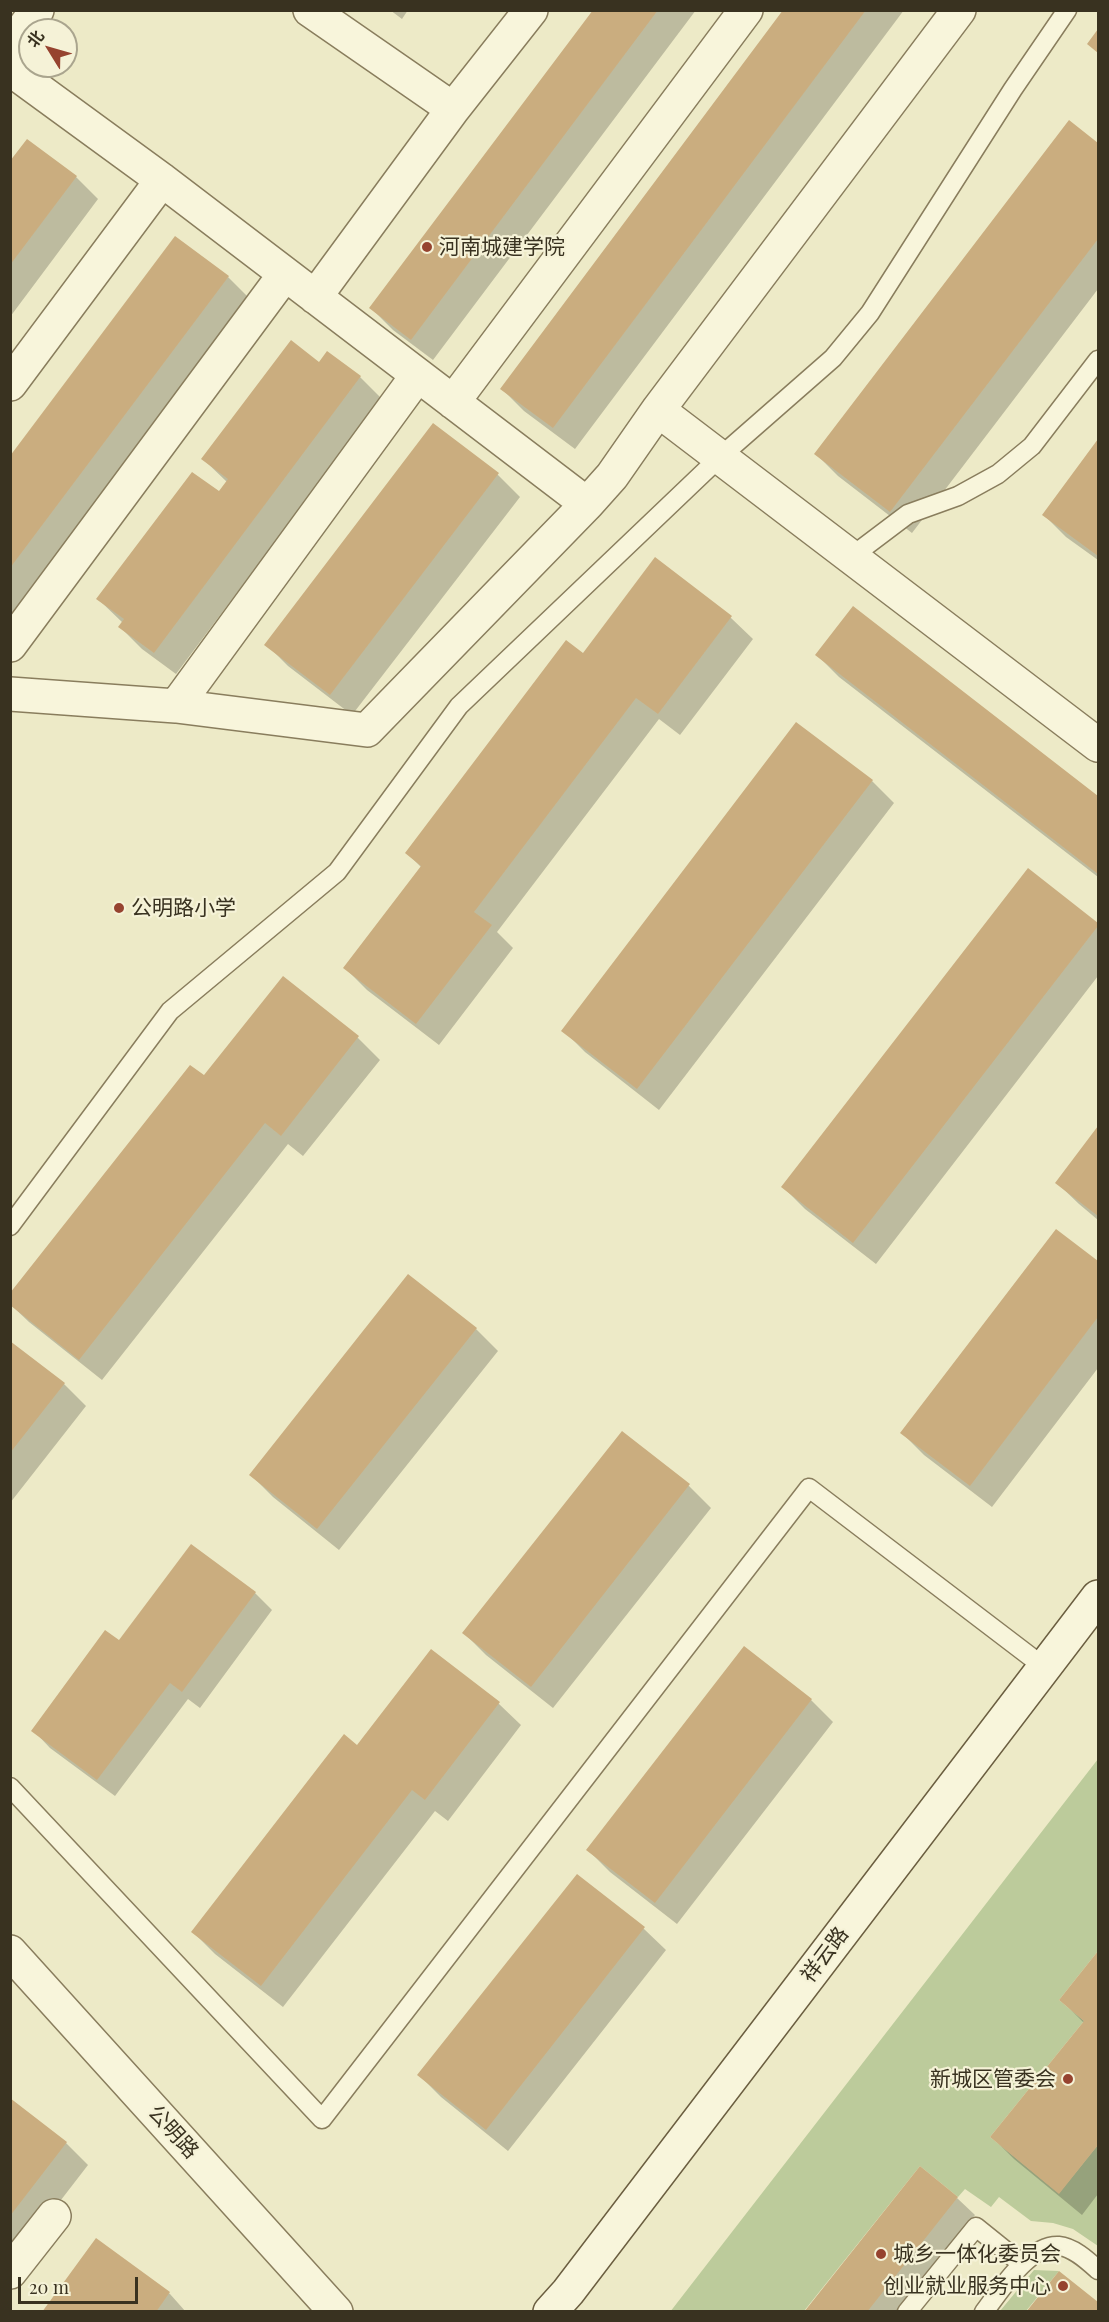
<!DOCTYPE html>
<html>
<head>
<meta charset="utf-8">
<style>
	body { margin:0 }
	#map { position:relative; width:1109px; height:2322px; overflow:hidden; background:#edeac7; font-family:"Playfair Display","Noto Sans SC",serif }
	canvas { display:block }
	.frame { position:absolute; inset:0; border:12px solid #393220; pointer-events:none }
	.north { position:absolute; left:18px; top:18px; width:60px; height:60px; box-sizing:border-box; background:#f5f2d7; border:2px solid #aaa58e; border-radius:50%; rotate:307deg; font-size:16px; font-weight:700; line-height:24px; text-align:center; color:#393220 }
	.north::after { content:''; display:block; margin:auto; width:21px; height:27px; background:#96432f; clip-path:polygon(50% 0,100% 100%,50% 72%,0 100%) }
	.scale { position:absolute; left:18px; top:2277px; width:120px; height:27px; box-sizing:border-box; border:3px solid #393220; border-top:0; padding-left:8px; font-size:18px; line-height:21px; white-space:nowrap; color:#393220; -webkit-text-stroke:4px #f5f2d7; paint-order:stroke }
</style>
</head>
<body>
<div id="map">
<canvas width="1109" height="2322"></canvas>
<div class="frame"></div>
<div class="north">北</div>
<div class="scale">20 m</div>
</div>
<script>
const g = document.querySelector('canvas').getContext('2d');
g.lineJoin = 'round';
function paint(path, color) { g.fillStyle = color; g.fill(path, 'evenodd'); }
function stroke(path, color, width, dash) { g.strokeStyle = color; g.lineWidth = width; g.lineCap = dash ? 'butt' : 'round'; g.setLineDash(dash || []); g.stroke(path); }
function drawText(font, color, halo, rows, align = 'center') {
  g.font = font + ' "Playfair Display","Noto Sans SC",serif'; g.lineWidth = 4.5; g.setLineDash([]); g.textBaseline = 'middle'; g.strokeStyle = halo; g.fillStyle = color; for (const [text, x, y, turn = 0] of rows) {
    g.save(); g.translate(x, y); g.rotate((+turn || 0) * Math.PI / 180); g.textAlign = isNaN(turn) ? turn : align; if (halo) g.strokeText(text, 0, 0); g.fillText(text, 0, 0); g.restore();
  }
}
paint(new Path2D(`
	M 1098,1759 L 1098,1951 L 1059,2000 L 1084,2021 L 990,2137 L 1059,2193 L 1098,2145 L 1098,2246 L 1073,2229 L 1053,2223 L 1031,2221 L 999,2197 L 991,2207 L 965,2189 L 958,2197 L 920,2166 L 804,2311 L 670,2312 Z
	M 1034,2270 L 1059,2271 L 1026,2311 L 1000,2311 Z`), '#bccb9b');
paint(new Path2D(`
	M 390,10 L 408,10 L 402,19 Z
	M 595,10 L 696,10 L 433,360 L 393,330 L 371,308 Z
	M 785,10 L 904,10 L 575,449 L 524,411 L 502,389 Z
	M 1069,122 L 1098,145 L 1098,289 L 912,533 L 838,476 L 816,454 Z
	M 10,164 L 76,177 L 98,199 L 10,317 Z
	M 228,277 L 250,299 L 10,619 L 10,458 Z
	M 328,353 L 360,377 L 382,399 L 176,674 L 142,649 L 120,627 L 123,623 L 98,599 L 219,493 L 227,482 L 203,459 L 319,364 Z
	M 434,425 L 498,475 L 520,497 L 352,715 L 288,666 L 266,644 Z
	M 1098,441 L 1098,560 L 1066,537 L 1044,515 Z
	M 655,560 L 731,618 L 753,639 L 680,735 L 659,719 L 497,932 L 513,948 L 439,1045 L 367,990 L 345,968 L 421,867 L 407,853 L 583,655 Z
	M 853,608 L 1098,798 L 1098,877 L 839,677 L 817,655 Z
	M 872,781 L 894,803 L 659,1110 L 585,1052 L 563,1030 Z
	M 1028,871 L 1098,925 L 1098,976 L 876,1264 L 805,1209 L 783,1187 Z
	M 283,978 L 358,1038 L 380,1060 L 303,1156 L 288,1144 L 102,1380 L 29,1322 L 10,1304 L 205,1077 Z
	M 1098,1128 L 1098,1220 L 1079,1204 L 1057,1183 Z
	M 1056,1231 L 1098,1263 L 1098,1368 L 992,1507 L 924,1455 L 902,1433 Z
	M 476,1329 L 498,1351 L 339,1550 L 273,1497 L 251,1475 Z
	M 10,1343 L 64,1384 L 86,1406 L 10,1503 Z
	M 622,1433 L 689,1486 L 711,1508 L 553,1708 L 486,1655 L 464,1633 Z
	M 255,1593 L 272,1610 L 200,1708 L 188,1699 L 115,1796 L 50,1748 L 33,1730 L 119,1642 Z
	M 744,1648 L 811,1700 L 833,1722 L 677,1924 L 610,1872 L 588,1850 Z
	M 431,1651 L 499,1704 L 521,1725 L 448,1821 L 435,1811 L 283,2007 L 215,1954 L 193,1932 L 357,1747 Z
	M 577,1876 L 644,1929 L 666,1950 L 508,2151 L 441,2097 L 419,2075 Z
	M 1098,1954 L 1098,2194 L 1082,2215 L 1014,2159 L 992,2137 L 1084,2023 L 1061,2000 Z
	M 10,2100 L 66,2143 L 88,2165 L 10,2266 Z
	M 957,2198 L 975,2215 L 898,2312 L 806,2312 Z
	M 96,2240 L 170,2294 L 186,2312 L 44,2312 Z`), '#0003');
paint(new Path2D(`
	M 593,10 L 658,10 L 411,340 L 369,308 Z
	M 783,10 L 866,10 L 553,428 L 500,389 Z
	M 1098,29 L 1098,53 L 1087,44 Z
	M 1069,120 L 1098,143 L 1098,239 L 890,512 L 814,454 Z
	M 27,139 L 77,176 L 10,265 L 10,161 Z
	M 175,236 L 229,276 L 10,568 L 10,456 Z
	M 291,340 L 319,362 L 327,351 L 361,376 L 154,653 L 118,627 L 124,619 L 96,599 L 192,472 L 219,491 L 228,479 L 201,459 Z
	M 433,423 L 499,473 L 330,695 L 264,645 Z
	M 1098,439 L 1098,556 L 1042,515 Z
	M 655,557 L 732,616 L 658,714 L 636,698 L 474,912 L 492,925 L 416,1024 L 343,968 L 421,866 L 405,853 L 566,640 L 583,653 Z
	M 853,606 L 1098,796 L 1098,874 L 815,655 Z
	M 796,722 L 873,780 L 637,1089 L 561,1031 Z
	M 1028,868 L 1098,923 L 1098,926 L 853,1243 L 781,1187 Z
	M 283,976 L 359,1036 L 281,1136 L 265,1123 L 79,1360 L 10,1305 L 10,1293 L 190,1065 L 204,1075 Z
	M 1098,1126 L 1098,1216 L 1055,1183 Z
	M 1056,1229 L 1098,1261 L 1098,1317 L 970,1486 L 900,1433 Z
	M 408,1274 L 477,1328 L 317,1529 L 249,1475 Z
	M 10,1341 L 65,1383 L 10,1453 Z
	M 622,1431 L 690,1484 L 531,1687 L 462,1633 Z
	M 191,1544 L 256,1592 L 182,1692 L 170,1683 L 97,1780 L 31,1731 L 105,1630 L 119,1640 Z
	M 744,1646 L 812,1699 L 655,1903 L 586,1850 Z
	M 431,1649 L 500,1702 L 425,1800 L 412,1790 L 261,1986 L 191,1932 L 344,1734 L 357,1745 Z
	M 577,1874 L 645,1927 L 486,2130 L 417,2075 Z
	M 1098,1951 L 1098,2145 L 1059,2194 L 990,2137 L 1084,2021 L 1059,2000 Z
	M 10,2098 L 67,2142 L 10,2216 Z
	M 920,2166 L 958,2197 L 867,2312 L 804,2312 Z
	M 96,2238 L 170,2292 L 156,2312 L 42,2312 Z
	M 1059,2271 L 1098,2302 L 1098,2312 L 1026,2312 Z`), '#caad7f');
const service = new Path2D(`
	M 851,557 L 908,514 L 958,496 L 998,474 L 1032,446 L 1098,360
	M 10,1226 L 170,1011 L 337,872 L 459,706 L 720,457 L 833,358 L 870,313 L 1013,89 L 1067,10
	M 10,1787 L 322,2119 L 809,1488 L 1044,1667
	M 907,2312 L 976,2227 L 1022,2264
	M 984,2312 C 1000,2291 1029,2244 1059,2246 C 1073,2247 1088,2261 1098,2270`);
const minor = new Path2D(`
	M 310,10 L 453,109
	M 10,47 L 37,10
	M 10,69 L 162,180 L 587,504
	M 315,297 L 453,109 L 531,10
	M 10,384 L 162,180
	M 453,402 L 746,10
	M 658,410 L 1098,745
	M 10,645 L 285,274
	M 10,694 L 176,706 L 367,730 L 587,504 L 612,476 L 658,410 L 959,10
	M 176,706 L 417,376
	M 10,2272 L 54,2216`);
const tertiary = new Path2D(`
	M 10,1952 L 336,2312`);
const secondary = new Path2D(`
	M 550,2312 L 568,2292 L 1098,1597`);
stroke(service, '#897d5d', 21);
stroke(minor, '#897d5d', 36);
stroke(tertiary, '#897d5d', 36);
stroke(secondary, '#6b5e40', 36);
stroke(service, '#f8f5db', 18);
stroke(minor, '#f8f5db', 33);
stroke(tertiary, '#f8f5db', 33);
stroke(secondary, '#f8f5db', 33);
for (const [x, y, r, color] of [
	[427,247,6,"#96432f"],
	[119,908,6,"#96432f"],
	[1068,2079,6,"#96432f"],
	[881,2254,6,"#96432f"],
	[1063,2286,6,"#96432f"]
]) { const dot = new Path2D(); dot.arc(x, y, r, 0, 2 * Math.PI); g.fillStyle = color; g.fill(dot); stroke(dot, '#f5f2d7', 2); }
drawText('21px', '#393220', '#f5f2d7', [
	["河南城建学院",439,247],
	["公明路小学",131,908],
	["新城区管委会",1056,2079,"right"],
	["城乡一体化委员会",893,2254],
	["创业就业服务中心",1051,2286,"right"]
], 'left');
drawText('21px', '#393220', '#f5f2d7', [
	["祥云路",825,1955,-53],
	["公明路",173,2132,48]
]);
</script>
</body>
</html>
